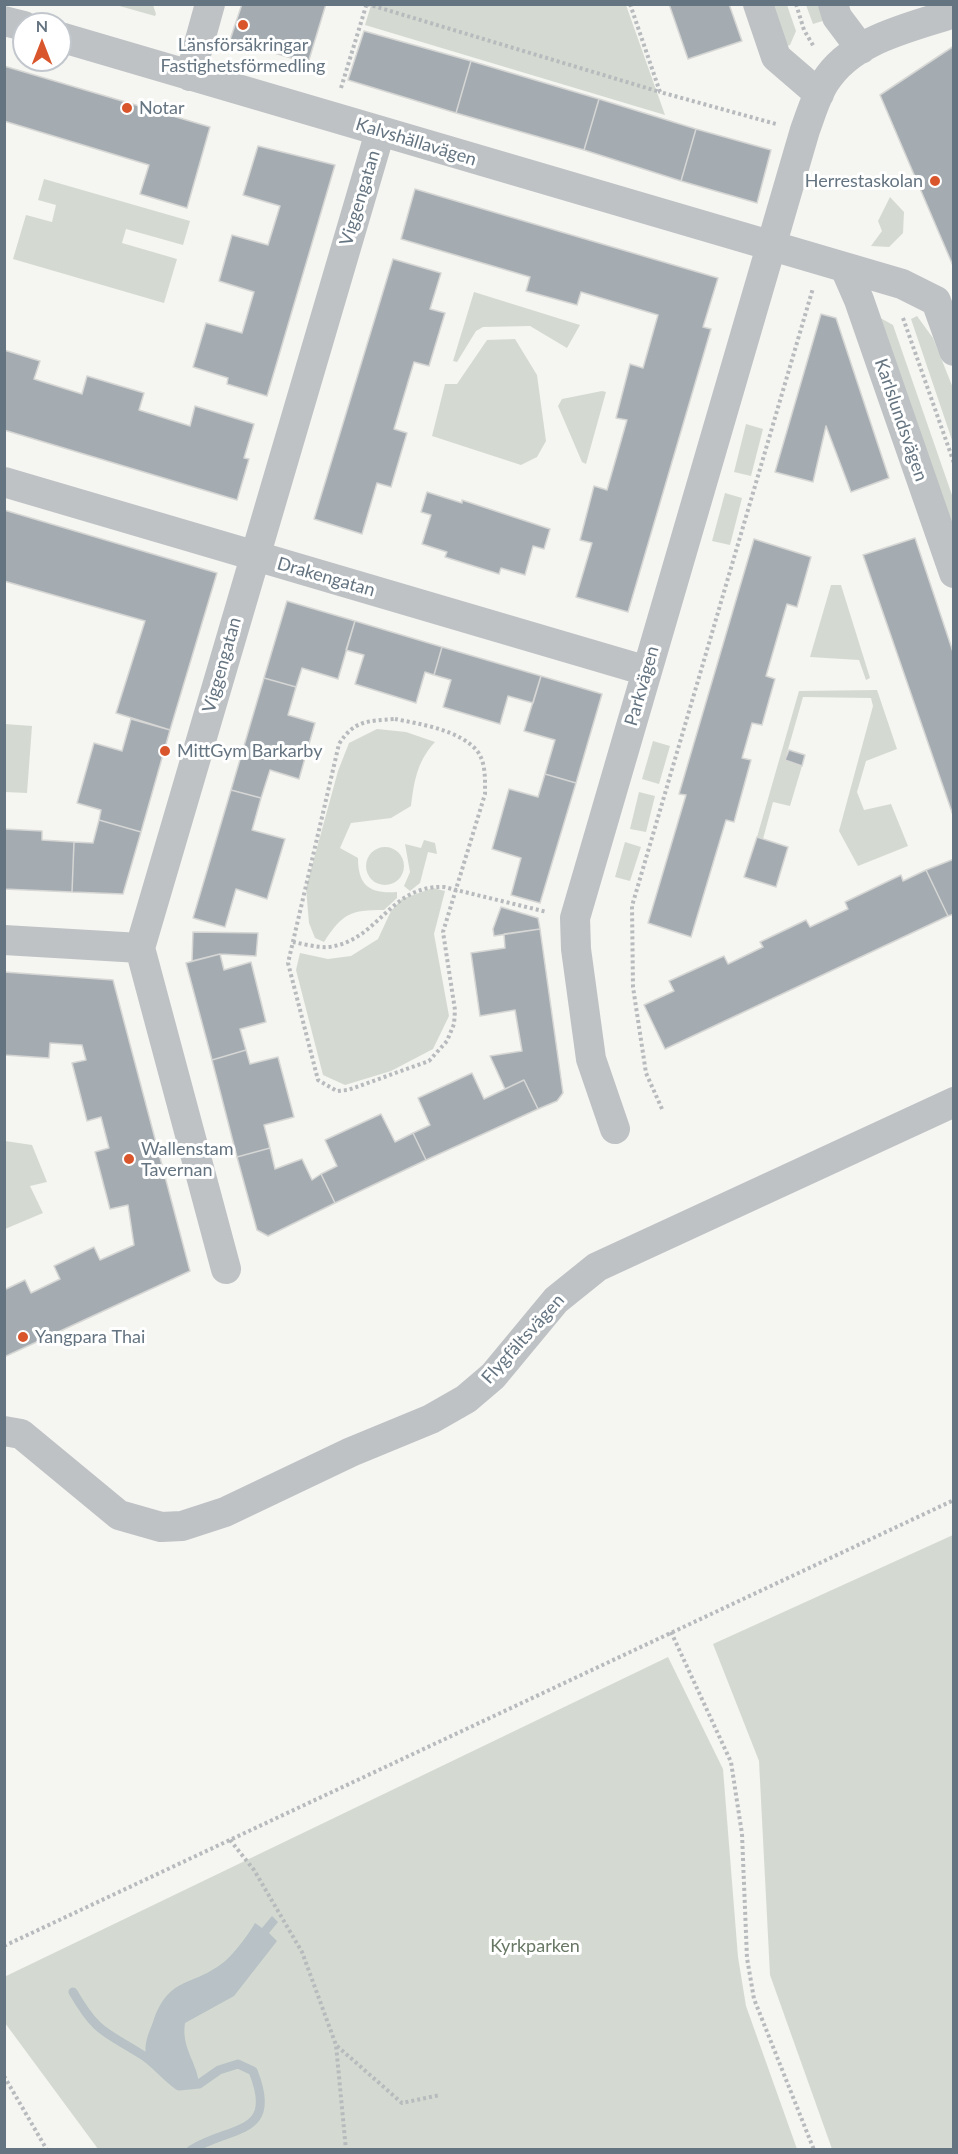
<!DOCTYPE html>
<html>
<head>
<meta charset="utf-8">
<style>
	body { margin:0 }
	#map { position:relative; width:958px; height:2154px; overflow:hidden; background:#f5f5f1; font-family:Lato,sans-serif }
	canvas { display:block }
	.frame { position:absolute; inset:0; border:6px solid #657481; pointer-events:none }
	.north { position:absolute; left:12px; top:12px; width:60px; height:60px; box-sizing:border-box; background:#fff; border:2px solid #c1c7cd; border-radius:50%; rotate:0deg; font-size:16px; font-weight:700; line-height:24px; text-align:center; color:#657481 }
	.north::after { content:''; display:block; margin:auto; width:21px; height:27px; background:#d9562d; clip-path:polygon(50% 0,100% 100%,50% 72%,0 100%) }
</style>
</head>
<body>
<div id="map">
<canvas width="958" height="2154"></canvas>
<div class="frame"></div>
<div class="north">N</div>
</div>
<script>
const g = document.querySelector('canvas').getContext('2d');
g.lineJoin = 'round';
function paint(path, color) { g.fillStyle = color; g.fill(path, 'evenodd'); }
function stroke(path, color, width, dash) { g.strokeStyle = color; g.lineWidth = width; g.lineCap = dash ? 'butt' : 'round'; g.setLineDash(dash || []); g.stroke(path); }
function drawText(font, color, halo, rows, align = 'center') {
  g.font = font + ' Lato,sans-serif'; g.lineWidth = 6; g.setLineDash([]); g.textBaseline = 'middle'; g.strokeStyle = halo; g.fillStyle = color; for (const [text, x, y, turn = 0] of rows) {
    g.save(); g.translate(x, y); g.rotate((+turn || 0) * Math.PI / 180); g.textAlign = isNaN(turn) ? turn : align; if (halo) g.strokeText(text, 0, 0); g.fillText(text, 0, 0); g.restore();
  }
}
paint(new Path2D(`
	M 116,5 L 153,5 L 156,14 L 155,16 Z
	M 371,5 L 626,5 L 665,115 L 365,25 Z
	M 768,5 L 787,5 L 796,31 L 790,45 L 783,47 Z
	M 806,5 L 824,5 L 829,19 L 813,24 Z
	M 44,179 L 190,221 L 183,245 L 126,229 L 122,243 L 177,259 L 164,303 L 13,259 L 26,215 L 52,222 L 56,205 L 38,200 Z
	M 890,197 L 904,212 L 903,233 L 889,247 L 871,246 L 882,231 L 878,221 Z
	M 474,292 L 580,325 L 567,348 L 530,326 L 483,327 L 476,331 L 457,362 L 453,361 Z
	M 875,315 L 893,325 L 953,498 L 953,541 Z
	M 917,316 L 933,338 L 953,388 L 953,443 L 911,319 Z
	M 515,339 L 537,375 L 546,441 L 537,457 L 521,465 L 432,436 L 445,384 L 457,384 L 487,340 Z
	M 602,391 L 606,392 L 586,464 L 582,462 L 558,406 L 562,399 Z
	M 746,424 L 763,429 L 751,476 L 734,472 Z
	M 725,493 L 742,498 L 730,545 L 712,541 Z
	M 831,585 L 841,585 L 870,678 L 866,680 L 859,660 L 810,657 Z
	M 877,690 L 897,749 L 866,761 L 857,792 L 864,810 L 891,804 L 908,846 L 858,866 L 839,831 L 873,706 L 871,698 L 803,697 L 785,760 L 802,766 L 790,806 L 773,802 L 763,839 L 757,837 L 799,691 Z
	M 5,724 L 32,726 L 27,793 L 5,792 Z
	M 377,729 L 406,732 L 435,742 C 417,761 414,782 411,806 L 391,818 L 351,823 L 340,848 L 358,858 C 358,886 370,894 397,892 L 397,898 L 384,910 C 350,910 343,913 324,942 L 315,938 L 309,923 L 306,888 L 338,771 L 349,743 Z
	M 653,741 L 670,746 L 659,784 L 642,779 Z
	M 639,792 L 655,796 L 646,832 L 630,829 Z
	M 424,840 L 435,843 L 437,854 L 428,852 L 420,883 L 410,891 L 404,886 L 410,872 L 405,844 L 421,848 Z
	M 625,842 L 641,847 L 630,881 L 615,877 Z
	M366 866a19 19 0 1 1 38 0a19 19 0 1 1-38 0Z
	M 433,888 L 445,891 L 434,934 L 449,1016 L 433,1049 L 391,1071 L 345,1085 L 323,1075 L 296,970 L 300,953 L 328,959 L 351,956 L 378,939 L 391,911 L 402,899 Z
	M 5,1141 L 32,1145 L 47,1182 L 30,1186 L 43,1213 L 5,1229 Z
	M 953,1535 L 953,2149 L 832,2149 L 770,1975 L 759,1761 L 713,1644 Z
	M 668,1657 L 723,1769 L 738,1957 L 746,2006 L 797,2149 L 98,2149 L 5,2023 L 4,1977 Z`), '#d4dad1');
paint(new Path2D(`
	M 272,1916 L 278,1922 L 269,1933 L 277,1941 L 234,1996 L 185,2023 C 181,2048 197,2062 199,2084 L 179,2086 L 146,2057 C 144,2043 148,2035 153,2022 C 169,1975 191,1988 224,1962 C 233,1955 249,1934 255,1923 L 262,1928 Z`), '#b7c1c6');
stroke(new Path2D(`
	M 73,1992 C 98,2035 105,2031 144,2056 C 156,2064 166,2077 179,2086 L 199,2084 L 219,2070 L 238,2064 L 253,2071 C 279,2136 232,2125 191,2150`), '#b7c1c6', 9);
const building = new Path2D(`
	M 242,4 L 326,4 L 308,63 L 230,40 Z
	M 669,4 L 729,4 L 742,41 L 688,59 Z
	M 364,31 L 471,61 L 456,113 L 348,80 Z
	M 954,46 L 954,268 L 880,95 Z
	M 471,61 L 599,99 L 584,150 L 456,113 Z
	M 4,66 L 210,127 L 187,208 L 140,194 L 149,165 L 4,121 Z
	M 599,99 L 696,129 L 681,181 L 584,150 Z
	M 696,129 L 771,150 L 757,203 L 681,181 Z
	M 258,146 L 335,165 L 267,396 L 227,384 L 228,378 L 193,367 L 206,323 L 242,333 L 254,292 L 219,281 L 232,235 L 268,245 L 280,206 L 243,195 Z
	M 415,189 L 718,278 L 703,327 L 711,329 L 628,612 L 576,597 L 592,543 L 580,540 L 594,486 L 607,490 L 627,420 L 616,418 L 630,364 L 643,368 L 658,315 L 581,292 L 577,305 L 526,291 L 530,277 L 401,239 Z
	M 393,259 L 441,273 L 430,309 L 445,313 L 429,366 L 414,362 L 394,429 L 407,433 L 391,487 L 377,483 L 362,534 L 314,519 Z
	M 821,314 L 836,318 L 889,478 L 851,492 L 826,426 L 813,482 L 775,472 Z
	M 4,350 L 40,361 L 34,379 L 82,394 L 87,376 L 144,393 L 139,410 L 190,426 L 195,406 L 254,424 L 244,458 L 249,459 L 237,500 L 4,430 Z
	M 427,492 L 462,503 L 462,500 L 550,529 L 544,549 L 533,546 L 525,575 L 501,568 L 499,574 L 445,557 L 447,552 L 422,544 L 431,515 L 421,512 Z
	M 4,510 L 217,573 L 170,730 L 116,713 L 145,621 L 4,581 Z
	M 915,538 L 954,655 L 954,818 L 863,555 Z
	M 754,539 L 811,557 L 797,607 L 787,604 L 766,676 L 775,679 L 762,725 L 752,723 L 742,758 L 751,760 L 734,822 L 726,820 L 691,937 L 648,923 L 686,795 L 679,794 Z
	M 287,601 L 355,621 L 338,679 L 302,668 L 296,687 L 264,678 Z
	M 355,621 L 442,647 L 434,675 L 425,672 L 416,703 L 355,684 L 364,655 L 346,650 Z
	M 442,647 L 541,676 L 533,703 L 508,696 L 500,724 L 443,707 L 451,680 L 434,675 Z
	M 541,676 L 602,694 L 576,783 L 545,774 L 555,740 L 524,731 Z
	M 264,678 L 296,687 L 288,715 L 315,723 L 299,779 L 270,770 L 261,798 L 231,790 Z
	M 131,719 L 170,730 L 141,832 L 99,820 L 101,810 L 77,803 L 94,743 L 122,751 Z
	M 789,750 L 805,755 L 802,766 L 785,760 Z
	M 545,774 L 576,783 L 540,903 L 511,895 L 521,858 L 492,849 L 509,789 L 538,797 Z
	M 231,790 L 261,798 L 252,830 L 285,839 L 267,899 L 236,889 L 225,927 L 193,918 Z
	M 99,820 L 141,832 L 123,894 L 72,892 L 74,842 L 93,843 Z
	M 4,829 L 42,831 L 42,840 L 74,842 L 72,892 L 4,889 Z
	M 757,837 L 788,847 L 776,887 L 744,877 Z
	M 954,859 L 954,914 L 948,916 L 926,870 Z
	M 926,870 L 948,916 L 665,1049 L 644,1005 L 674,991 L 669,981 L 724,956 L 728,964 L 763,947 L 760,942 L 806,920 L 810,927 L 848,909 L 845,902 L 901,875 L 903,881 Z
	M 501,907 L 538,918 L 540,929 L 494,936 L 493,929 Z
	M 540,929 L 563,1093 L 557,1101 L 538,1109 L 524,1080 L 505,1089 L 490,1056 L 522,1051 L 515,1010 L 480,1016 L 471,953 L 505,948 L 504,934 Z
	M 193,932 L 258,933 L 256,956 L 220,954 L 192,961 Z
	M 220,954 L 224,970 L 251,962 L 266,1022 L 240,1029 L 246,1050 L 212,1060 L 186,963 Z
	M 4,972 L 113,980 L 190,1271 L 4,1357 L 4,1290 L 25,1280 L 31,1293 L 60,1279 L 54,1266 L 94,1247 L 100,1260 L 134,1245 L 128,1205 L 110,1209 L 95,1152 L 109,1148 L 101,1117 L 87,1121 L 72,1063 L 86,1060 L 82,1045 L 50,1043 L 49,1058 L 4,1055 Z
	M 246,1050 L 250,1064 L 278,1057 L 294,1117 L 264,1125 L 270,1148 L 237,1157 L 212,1060 Z
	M 472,1073 L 484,1099 L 524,1080 L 538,1109 L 426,1160 L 413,1133 L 430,1125 L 418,1098 Z
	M 381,1114 L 395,1142 L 413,1133 L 426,1160 L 335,1203 L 321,1174 L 337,1166 L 325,1140 Z
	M 270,1148 L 275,1169 L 302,1159 L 312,1180 L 321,1174 L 335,1203 L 268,1236 L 257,1230 L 237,1157 Z`);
paint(building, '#a4acb2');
stroke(building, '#d6d6d4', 1.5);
stroke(new Path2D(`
	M 367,4 L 660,92
	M 630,4 L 660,92 L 776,124
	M 796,4 L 804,30 L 814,47
	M 30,60 L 46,65
	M 341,88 L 366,6
	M 903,318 L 954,463
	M 395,719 C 420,724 461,730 478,752 C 486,764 485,780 485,794 L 443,932 L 455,1010 L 454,1024 L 447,1041 L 429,1061 L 348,1090 L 337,1091 L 318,1080 L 288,963 L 339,744 C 354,720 368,721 395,719 Z
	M 293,942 C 304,944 318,948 329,947 C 380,940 389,885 444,887 L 547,912
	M 662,1109 L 646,1073 L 633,987 L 632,906 L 813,288
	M 671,1632 L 731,1762 L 742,1834 L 747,1958 L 754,1999 L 814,2150
	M 4,1637 L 4,1654
	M 230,1840 L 254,1870 L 302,1952 L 336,2045 L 346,2150
	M 4,1946 L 954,1500
	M 337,2046 L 402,2103 L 440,2095
	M 4,2076 L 47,2150`), '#b8bbbd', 4, [3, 3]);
stroke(new Path2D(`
	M 758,4 L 776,57 L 819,94
	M 833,4 L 837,17 L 861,49
	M 4,21 L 24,26
	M 60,37 L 902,284 L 936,301 L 954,351
	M 190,76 L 210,4
	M 845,268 L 859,300 L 954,573
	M 4,482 L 647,671
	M 4,940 L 140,948
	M 615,1129 L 591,1059 L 576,949 L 575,918 L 805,130 C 811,114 816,96 825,82 C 852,39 909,28 954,13
	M 226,1269 L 140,948 L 380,132
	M 4,1431 L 21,1434 L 119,1515 L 161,1527 L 182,1526 L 225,1512 L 351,1452 L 431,1419 L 466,1399 L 493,1376 L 556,1300 L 597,1267 L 954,1102`), '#bec2c5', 30);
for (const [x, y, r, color] of [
	[243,25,6,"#d9562d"],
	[127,108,6,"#d9562d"],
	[935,181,6,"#d9562d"],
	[165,751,6,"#d9562d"],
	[129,1159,6,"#d9562d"],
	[23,1337,6,"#d9562d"]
]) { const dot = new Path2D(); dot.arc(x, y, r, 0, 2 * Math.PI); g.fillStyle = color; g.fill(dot); stroke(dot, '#fff', 2); }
drawText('18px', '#657481', '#fff', [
	["Länsförsäkringar",243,45,"center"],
	["Fastighetsförmedling",243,66,"center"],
	["Notar",139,108],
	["Herrestaskolan",923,181,"right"],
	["MittGym Barkarby",177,751],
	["Wallenstam",141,1149],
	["Tavernan",141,1170],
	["Yangpara Thai",35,1337]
], 'left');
drawText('18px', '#657481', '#fff', [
	["Kalvshällavägen",416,142,17],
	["Viggengatan",360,198,-73],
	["Karlslundsvägen",901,420,71],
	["Drakengatan",326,577,16],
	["Viggengatan",222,665,-74],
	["Parkvägen",642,686,-74],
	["Flygfältsvägen",523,1339,-48]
]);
drawText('18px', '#687864', '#fff', [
	["Kyrkparken",535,1946]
]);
</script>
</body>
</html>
